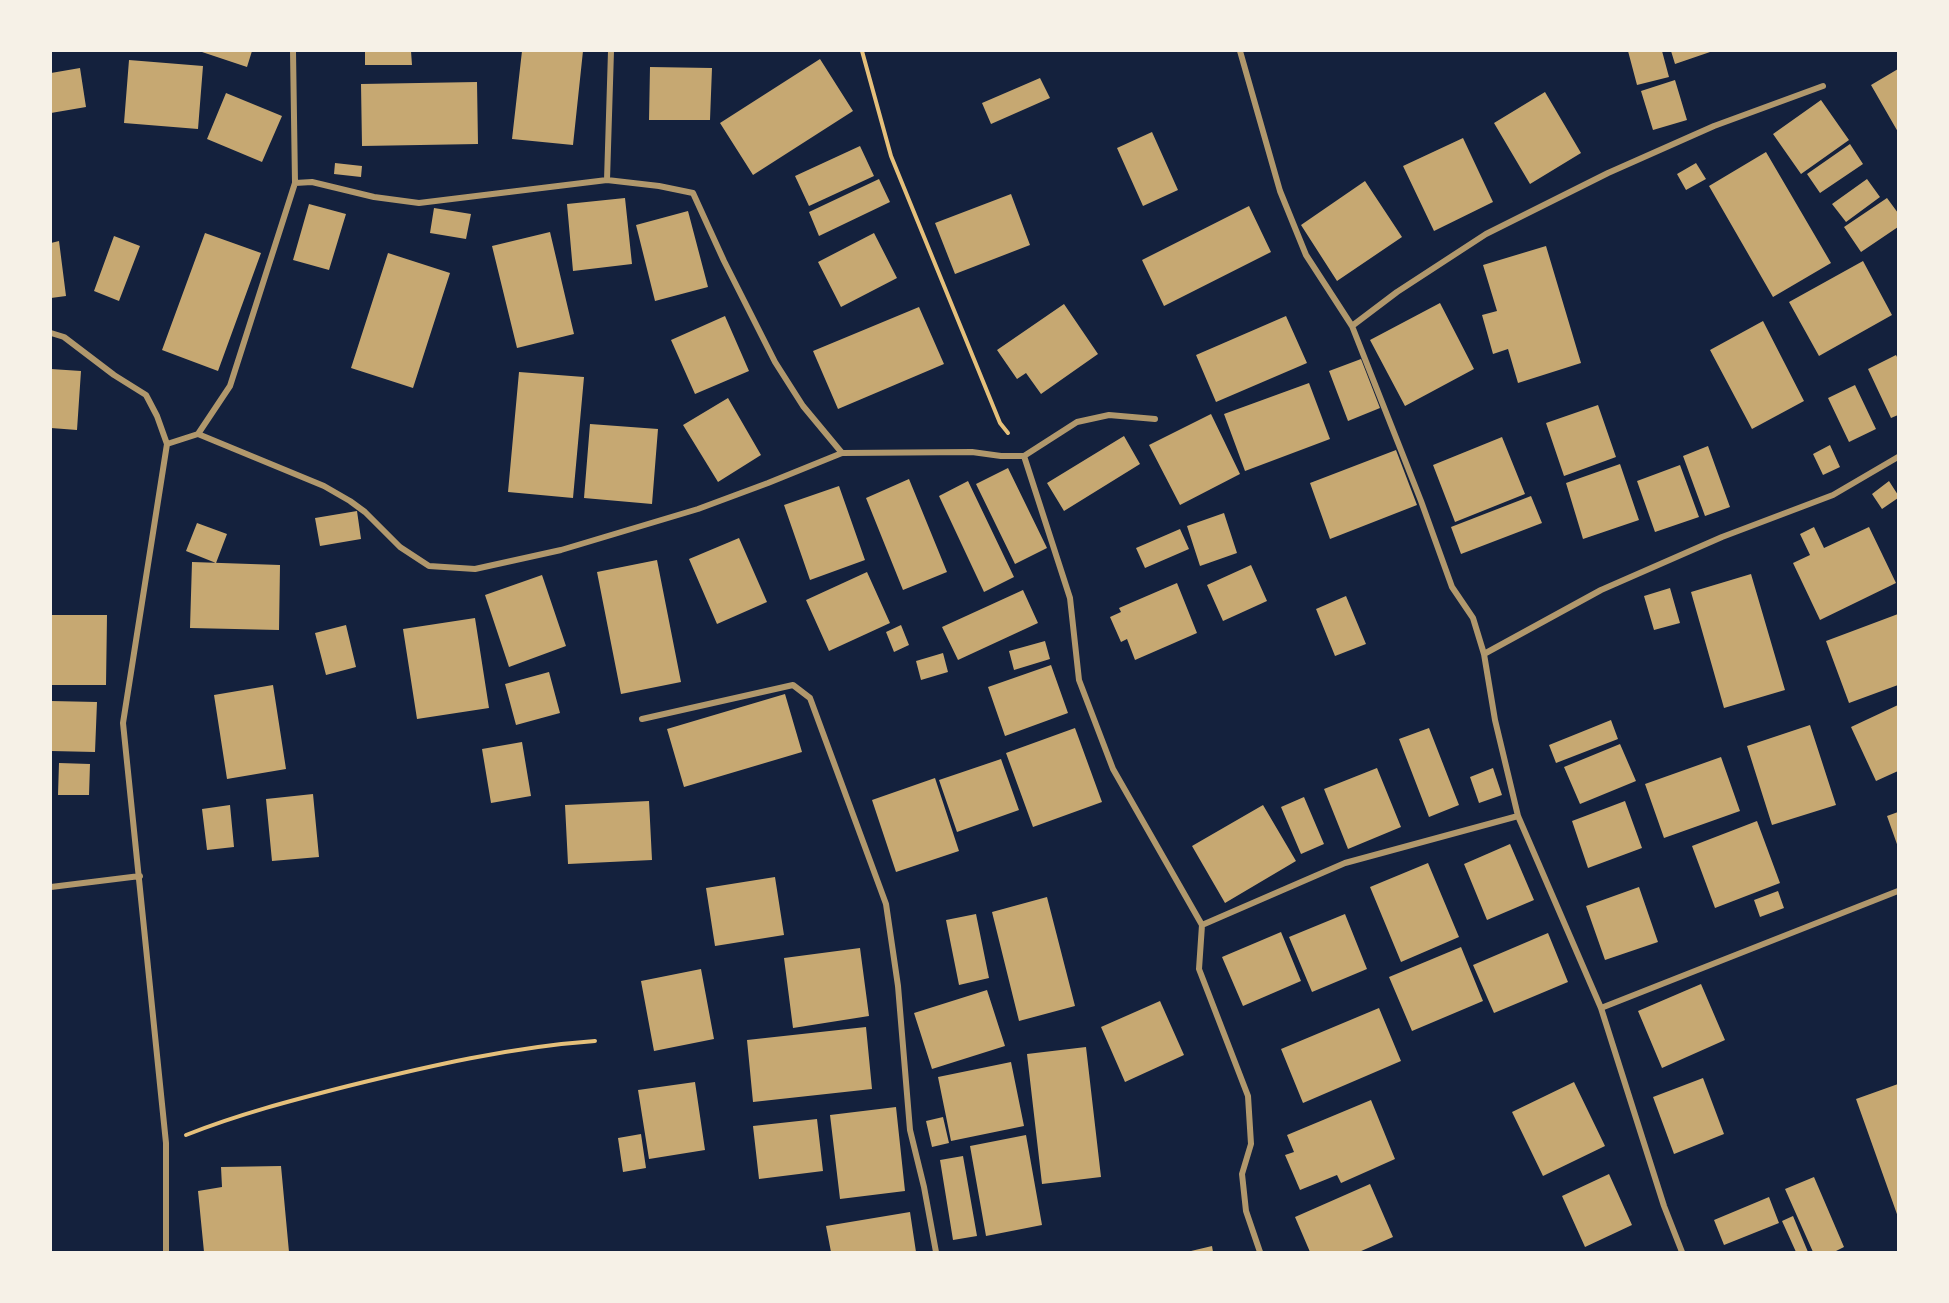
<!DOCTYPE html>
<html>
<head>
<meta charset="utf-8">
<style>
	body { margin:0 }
	#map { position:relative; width:1949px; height:1303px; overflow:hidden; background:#14213d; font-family:"PT Sans Narrow",sans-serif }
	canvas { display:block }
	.frame { position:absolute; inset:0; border:52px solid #f6f1e7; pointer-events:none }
</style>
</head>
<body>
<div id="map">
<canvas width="1949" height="1303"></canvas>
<div class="frame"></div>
</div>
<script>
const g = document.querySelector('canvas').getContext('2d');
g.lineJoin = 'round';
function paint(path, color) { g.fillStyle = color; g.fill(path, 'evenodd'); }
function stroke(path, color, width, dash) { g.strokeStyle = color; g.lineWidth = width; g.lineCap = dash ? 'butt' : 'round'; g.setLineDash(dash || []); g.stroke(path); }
paint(new Path2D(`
	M 199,51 L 252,51 L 247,67 Z
	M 365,51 L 411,51 L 412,65 L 365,65 Z
	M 522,51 L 583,51 L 573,145 L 512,139 Z
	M 1628,51 L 1662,51 L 1669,77 L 1637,85 Z
	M 1671,51 L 1713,51 L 1675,64 Z
	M 820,59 L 853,111 L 753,175 L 720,123 Z
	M 129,60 L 203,66 L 198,129 L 124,123 Z
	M 650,67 L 712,68 L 710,120 L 649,120 Z
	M 80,68 L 86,107 L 51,113 L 51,73 Z
	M 1898,69 L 1898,132 L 1871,85 Z
	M 1040,78 L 1050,98 L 991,124 L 982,103 Z
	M 1675,80 L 1687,120 L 1653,130 L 1641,91 Z
	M 477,82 L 478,144 L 362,146 L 361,84 Z
	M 1545,92 L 1581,153 L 1530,184 L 1494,123 Z
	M 226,93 L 282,116 L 262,162 L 207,139 Z
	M 1821,100 L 1849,140 L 1801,174 L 1773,134 Z
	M 1152,132 L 1178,190 L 1143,206 L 1117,148 Z
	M 1463,138 L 1493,202 L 1434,231 L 1403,166 Z
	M 1850,144 L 1863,164 L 1820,193 L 1807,174 Z
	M 860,146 L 874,176 L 809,206 L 795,176 Z
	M 1766,152 L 1831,263 L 1773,297 L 1709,186 Z
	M 335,163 L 362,166 L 361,177 L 334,174 Z
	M 1696,163 L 1706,179 L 1686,190 L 1677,174 Z
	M 879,179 L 890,202 L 819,236 L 809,212 Z
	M 1867,179 L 1880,197 L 1846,222 L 1832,204 Z
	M 1365,181 L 1402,237 L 1337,281 L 1301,225 Z
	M 1011,194 L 1030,245 L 955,274 L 935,223 Z
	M 625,198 L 632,264 L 573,271 L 567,204 Z
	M 1887,198 L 1898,213 L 1898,227 L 1861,252 L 1844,227 Z
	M 309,204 L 346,214 L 329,270 L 293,260 Z
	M 1249,206 L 1271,252 L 1164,306 L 1142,260 Z
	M 434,208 L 471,214 L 466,239 L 430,233 Z
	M 688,211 L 708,287 L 655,301 L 636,225 Z
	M 550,232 L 574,334 L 517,348 L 492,246 Z
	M 205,233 L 261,253 L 218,371 L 162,350 Z
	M 874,233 L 897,278 L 841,307 L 818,262 Z
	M 114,236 L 140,246 L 119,301 L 94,291 Z
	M 59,241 L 66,296 L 51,298 L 51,243 Z
	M 1546,246 L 1581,363 L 1518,383 L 1508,349 L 1493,354 L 1482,315 L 1497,311 L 1483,265 Z
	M 388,253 L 450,273 L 413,388 L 351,368 Z
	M 1863,261 L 1892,315 L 1819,356 L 1789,302 Z
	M 1440,303 L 1474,369 L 1405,406 L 1370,340 Z
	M 1064,304 L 1098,354 L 1041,394 L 1026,373 L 1017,379 L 997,350 Z
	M 919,307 L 944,364 L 838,409 L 813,351 Z
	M 725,316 L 749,371 L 695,394 L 671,340 Z
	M 1286,316 L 1307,363 L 1216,402 L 1196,355 Z
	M 1763,321 L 1804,401 L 1752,429 L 1710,350 Z
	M 1896,355 L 1898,359 L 1898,415 L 1891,418 L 1868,369 Z
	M 1361,359 L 1380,408 L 1348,421 L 1329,371 Z
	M 51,369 L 81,371 L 77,430 L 51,428 Z
	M 519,372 L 584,377 L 573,498 L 508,492 Z
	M 1309,383 L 1330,439 L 1245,471 L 1224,414 Z
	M 1855,385 L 1876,429 L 1849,442 L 1828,398 Z
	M 728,398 L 761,455 L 718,482 L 683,425 Z
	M 1598,405 L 1616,457 L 1564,476 L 1546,423 Z
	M 1211,414 L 1240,474 L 1180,505 L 1149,445 Z
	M 590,424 L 658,429 L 652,504 L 584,498 Z
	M 1124,436 L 1140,464 L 1064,511 L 1047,483 Z
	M 1502,437 L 1525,494 L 1455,522 L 1433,465 Z
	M 1830,445 L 1840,467 L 1823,475 L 1813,454 Z
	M 1708,446 L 1730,507 L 1705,516 L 1683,456 Z
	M 1396,450 L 1417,505 L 1330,539 L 1310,483 Z
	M 1620,464 L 1639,520 L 1583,539 L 1566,483 Z
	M 1680,465 L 1699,517 L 1655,532 L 1637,481 Z
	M 1008,468 L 1047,548 L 1015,564 L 976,484 Z
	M 909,479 L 947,572 L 903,590 L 866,498 Z
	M 968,481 L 1014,577 L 984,592 L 939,496 Z
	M 1889,481 L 1898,495 L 1898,498 L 1882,509 L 1872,494 Z
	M 839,486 L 865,560 L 810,580 L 784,505 Z
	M 1531,496 L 1542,523 L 1461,554 L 1451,527 Z
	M 357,511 L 361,539 L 320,546 L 315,518 Z
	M 1224,513 L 1237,553 L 1200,566 L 1187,526 Z
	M 197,523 L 227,534 L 216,563 L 186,551 Z
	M 1814,527 L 1824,548 L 1869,527 L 1896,583 L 1820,620 L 1793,563 L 1810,555 L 1800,534 Z
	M 1180,529 L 1189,549 L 1145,568 L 1136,548 Z
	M 739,538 L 767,602 L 717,624 L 689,559 Z
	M 657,560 L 681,682 L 621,694 L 597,572 Z
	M 192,562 L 280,565 L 279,630 L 190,628 Z
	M 1251,565 L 1267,601 L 1223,621 L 1207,585 Z
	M 867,572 L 890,623 L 829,651 L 806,600 Z
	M 1751,574 L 1785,690 L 1724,708 L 1691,592 Z
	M 542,575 L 566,646 L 509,667 L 485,595 Z
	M 1177,583 L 1197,633 L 1135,660 L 1127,639 L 1121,642 L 1110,617 L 1121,612 L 1119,608 Z
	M 1670,588 L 1680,623 L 1654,630 L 1644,596 Z
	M 1023,590 L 1038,623 L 958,660 L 942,627 Z
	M 1346,596 L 1366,644 L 1335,656 L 1316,609 Z
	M 1898,614 L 1898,685 L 1849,703 L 1826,641 Z
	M 51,615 L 107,615 L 106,685 L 51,685 Z
	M 475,618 L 489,708 L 417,719 L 403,629 Z
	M 346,625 L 356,667 L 326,675 L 315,633 Z
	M 901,625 L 909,645 L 894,652 L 886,632 Z
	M 1045,641 L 1050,659 L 1014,670 L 1009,651 Z
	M 943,653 L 948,672 L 921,680 L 916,661 Z
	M 1051,665 L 1068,713 L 1005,736 L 988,687 Z
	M 549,672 L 560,713 L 516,725 L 505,684 Z
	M 273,685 L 286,769 L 227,779 L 214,695 Z
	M 785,694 L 802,752 L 684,787 L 667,729 Z
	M 51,701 L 97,702 L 95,752 L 51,751 Z
	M 1898,705 L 1898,771 L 1876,781 L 1851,727 Z
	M 1611,720 L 1618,739 L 1556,763 L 1549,745 Z
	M 1810,725 L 1836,805 L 1772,825 L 1747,746 Z
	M 1075,728 L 1102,802 L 1033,827 L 1006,753 Z
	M 1429,728 L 1459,805 L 1429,817 L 1399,739 Z
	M 522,742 L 531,796 L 491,803 L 482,749 Z
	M 1620,744 L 1636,781 L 1580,804 L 1564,767 Z
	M 1721,757 L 1740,811 L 1664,838 L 1645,784 Z
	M 1001,759 L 1019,810 L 957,832 L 939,780 Z
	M 59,763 L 90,764 L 89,795 L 58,795 Z
	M 1377,768 L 1401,827 L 1348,849 L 1324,789 Z
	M 1493,768 L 1502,795 L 1479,803 L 1470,777 Z
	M 935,778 L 959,851 L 896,872 L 872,800 Z
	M 313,794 L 319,857 L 272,861 L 266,799 Z
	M 1304,797 L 1324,844 L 1301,854 L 1281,807 Z
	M 649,801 L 652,860 L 568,864 L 565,805 Z
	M 1625,801 L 1642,848 L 1588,868 L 1572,821 Z
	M 230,805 L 234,847 L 207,850 L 202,809 Z
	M 1263,805 L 1296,861 L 1225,903 L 1192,846 Z
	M 1898,812 L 1898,847 L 1887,816 Z
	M 1757,821 L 1780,883 L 1715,908 L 1692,846 Z
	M 1510,844 L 1534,900 L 1487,920 L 1464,864 Z
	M 1428,863 L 1459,937 L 1401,962 L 1370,887 Z
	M 775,877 L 784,935 L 715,946 L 706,888 Z
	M 1639,887 L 1658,942 L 1605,960 L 1586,906 Z
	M 1778,891 L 1784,908 L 1760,917 L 1754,900 Z
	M 1047,897 L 1075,1006 L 1019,1021 L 992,912 Z
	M 976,914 L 989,978 L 959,985 L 946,920 Z
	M 1345,914 L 1367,969 L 1312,992 L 1289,937 Z
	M 1281,932 L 1301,981 L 1243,1006 L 1222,957 Z
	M 1548,933 L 1568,982 L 1494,1013 L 1473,965 Z
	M 1461,947 L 1483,1001 L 1412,1031 L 1389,977 Z
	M 860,948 L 869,1016 L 793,1028 L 784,958 Z
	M 701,969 L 714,1039 L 654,1051 L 641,981 Z
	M 1701,984 L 1725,1040 L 1662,1068 L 1638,1011 Z
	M 987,990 L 1005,1046 L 932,1069 L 914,1013 Z
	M 1160,1001 L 1184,1055 L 1125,1082 L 1101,1027 Z
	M 1379,1008 L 1401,1061 L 1303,1103 L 1281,1049 Z
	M 866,1027 L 872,1089 L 753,1102 L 747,1040 Z
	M 1086,1047 L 1101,1177 L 1042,1184 L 1027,1054 Z
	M 1011,1062 L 1024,1126 L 951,1141 L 938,1077 Z
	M 1703,1078 L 1724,1134 L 1674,1154 L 1653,1097 Z
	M 695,1082 L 705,1150 L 649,1159 L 638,1090 Z
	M 1574,1082 L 1605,1146 L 1543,1176 L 1512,1112 Z
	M 1898,1084 L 1898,1217 L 1856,1099 Z
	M 1371,1100 L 1395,1159 L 1341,1183 L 1337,1175 L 1300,1190 L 1285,1155 L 1294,1152 L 1287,1135 Z
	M 896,1107 L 905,1191 L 840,1199 L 830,1115 Z
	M 943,1117 L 949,1143 L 932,1147 L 926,1121 Z
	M 817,1119 L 823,1171 L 759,1179 L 753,1126 Z
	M 641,1134 L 646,1168 L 623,1172 L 618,1138 Z
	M 1026,1135 L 1042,1225 L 986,1236 L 970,1146 Z
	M 963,1156 L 977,1236 L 953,1240 L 940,1160 Z
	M 281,1166 L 289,1252 L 204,1252 L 198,1191 L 222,1187 L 221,1167 Z
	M 1609,1174 L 1632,1225 L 1585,1247 L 1562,1196 Z
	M 1814,1177 L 1844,1247 L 1834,1252 L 1813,1252 L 1785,1189 Z
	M 1370,1184 L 1393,1237 L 1359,1252 L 1310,1252 L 1295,1217 Z
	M 1769,1197 L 1779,1223 L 1724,1245 L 1714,1220 Z
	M 910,1212 L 916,1252 L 831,1252 L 826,1226 Z
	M 1793,1216 L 1808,1252 L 1796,1252 L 1782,1221 Z
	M 1212,1246 L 1213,1252 L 1191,1252 L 1191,1251 Z`), '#c6a872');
stroke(new Path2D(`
	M 862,51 L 891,156 L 1000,423 L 1008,433
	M 186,1135 C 239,1114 293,1100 348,1086 C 429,1066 511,1047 595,1041`), '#e5c07b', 4);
stroke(new Path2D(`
	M 1240,51 L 1280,191 L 1306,255 L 1352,326 L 1397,292 L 1486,234 L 1608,173 L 1714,126 L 1823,86
	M 607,180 L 611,51
	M 295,183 L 312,182 L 374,197 L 419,203 L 607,180 L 659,186 L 693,193 L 724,261 L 775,362 L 803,406 L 842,453
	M 1352,326 L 1421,501 L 1452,587 L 1473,618 L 1484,654 L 1495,720 L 1518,816 L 1601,1008 L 1664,1206 L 1682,1252
	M 51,333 L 64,337 L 114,375 L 146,395 L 157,416 L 167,444 L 123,723 L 166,1143 L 166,1252
	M 198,434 L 230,386 L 295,183 L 293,51
	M 167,444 L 198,434 L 324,486 L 350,501 L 365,512 L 400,547 L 429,566 L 475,569 L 561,550 L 698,509 L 768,483 L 842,453 L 972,452 L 1001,456 L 1024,456 L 1077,422 L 1109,415 L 1155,419
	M 1024,456 L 1070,598 L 1079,680 L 1113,769 L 1202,925 L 1199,969 L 1248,1096 L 1251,1144 L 1242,1174 L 1246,1211 L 1260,1252
	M 1484,654 L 1601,590 L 1722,537 L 1833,495 L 1898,457
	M 642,719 L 793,685 L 810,698 L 886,904 L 898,986 L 910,1130 L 924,1187 L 936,1252
	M 51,887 L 140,876
	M 1202,925 L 1345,863 L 1518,816
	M 1601,1008 L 1898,891`), '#b1986c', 6);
</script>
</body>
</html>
